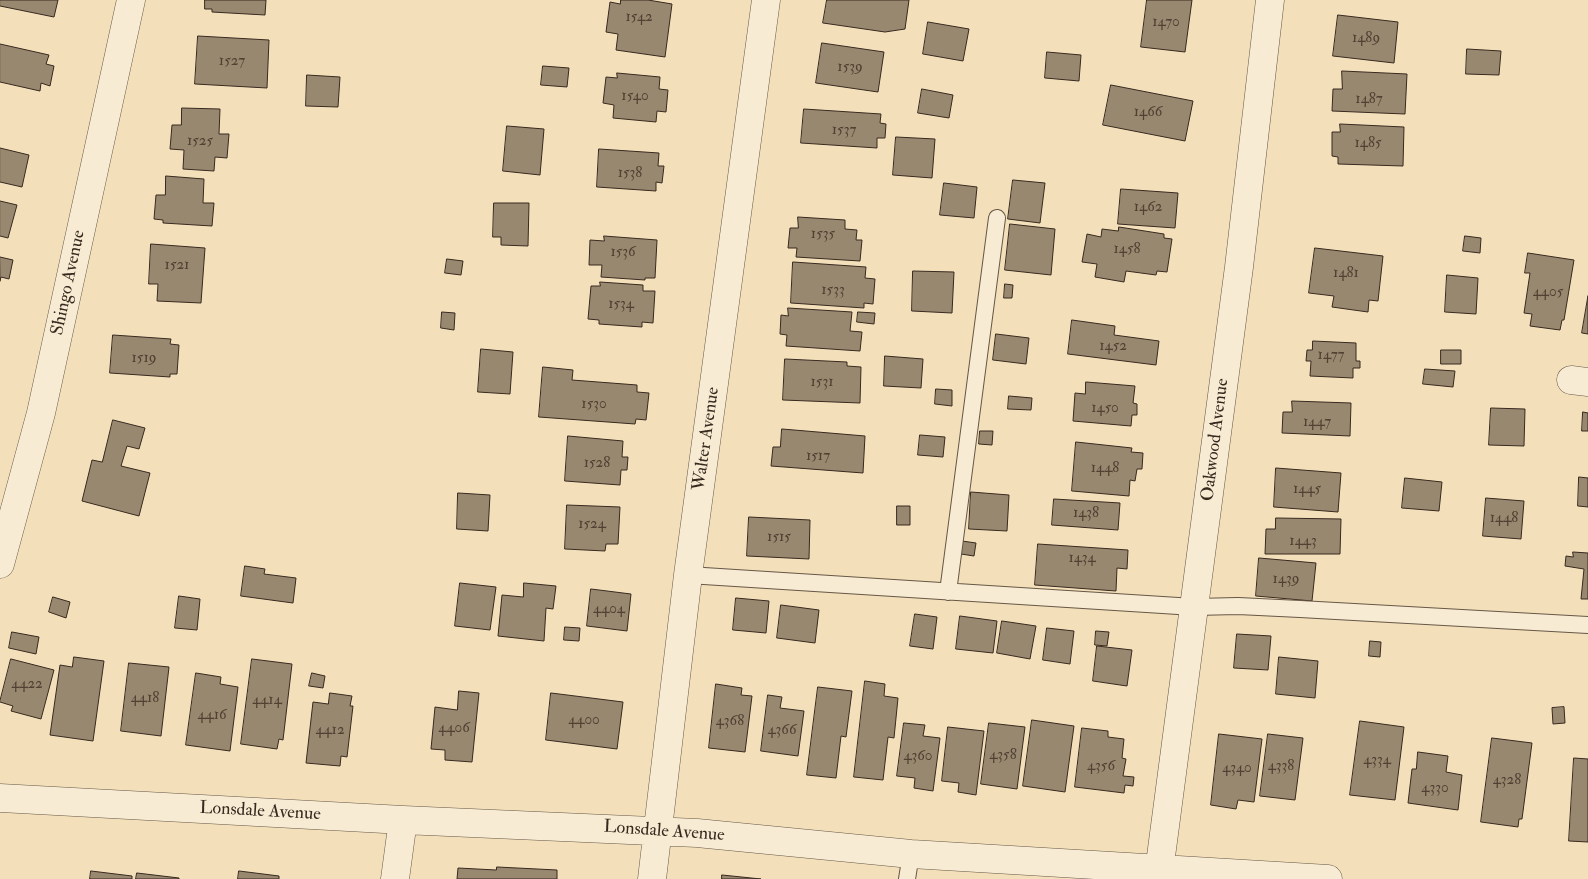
<!DOCTYPE html>
<html>
<head>
<meta charset="utf-8">
<style>
	body { margin:0 }
	canvas { display:block; background:#f3e0bb }
</style>
</head>
<body>
<canvas width="1588" height="879"></canvas>
<script>
const g = document.querySelector('canvas').getContext('2d');
g.lineJoin = 'round';
function paint(path, color) { g.fillStyle = color; g.fill(path, 'evenodd'); }
function stroke(path, color, width, dash) { g.strokeStyle = color; g.lineWidth = width; g.lineCap = dash ? 'butt' : 'round'; g.setLineDash(dash || []); g.stroke(path); }
function drawText(font, color, halo, rows, align = 'center') {
  g.font = font + ' "IM FELL Double Pica",serif'; g.lineWidth = 4; g.setLineDash([]); g.textBaseline = 'middle'; g.strokeStyle = halo; g.fillStyle = color; for (const [text, x, y, turn = 0] of rows) {
    g.save(); g.translate(x, y); g.rotate((+turn || 0) * Math.PI / 180); g.textAlign = isNaN(turn) ? turn : align; if (halo) g.strokeText(text, 0, 0); g.fillText(text, 0, 0); g.restore();
  }
}
const building = new Path2D(`
	M 0,0 L 58,0 L 54,17 L 0,6 Z
	M 205,0 L 266,0 L 265,15 L 212,12 L 212,9 L 205,9 Z
	M 621,0 L 648,0 L 672,4 L 665,57 L 616,50 L 618,34 L 606,32 L 610,2 L 620,4 Z
	M 827,0 L 909,0 L 905,29 L 885,32 L 823,23 Z
	M 1147,0 L 1192,0 L 1185,52 L 1141,47 Z
	M 1338,15 L 1398,22 L 1394,63 L 1333,56 Z
	M 928,22 L 969,29 L 963,61 L 923,54 Z
	M 198,36 L 269,40 L 267,88 L 195,84 Z
	M 822,43 L 884,52 L 878,92 L 816,83 Z
	M 0,44 L 49,55 L 46,64 L 54,66 L 50,86 L 41,83 L 40,91 L 0,82 Z
	M 1467,49 L 1501,51 L 1499,75 L 1466,74 Z
	M 1047,52 L 1081,55 L 1079,81 L 1045,78 Z
	M 543,66 L 569,68 L 567,87 L 541,85 Z
	M 1342,71 L 1407,74 L 1405,114 L 1332,111 L 1333,89 L 1342,89 Z
	M 617,73 L 660,77 L 659,89 L 668,90 L 666,112 L 657,111 L 656,122 L 613,118 L 614,105 L 603,103 L 606,77 L 617,78 Z
	M 307,75 L 340,77 L 338,107 L 306,106 Z
	M 1111,85 L 1193,101 L 1185,141 L 1103,125 Z
	M 922,89 L 953,95 L 949,118 L 918,113 Z
	M 182,108 L 220,109 L 219,134 L 229,134 L 227,158 L 215,157 L 214,171 L 183,169 L 184,150 L 170,149 L 172,125 L 181,125 Z
	M 804,109 L 881,114 L 880,123 L 886,124 L 885,138 L 877,138 L 877,148 L 801,143 Z
	M 1340,124 L 1404,127 L 1403,166 L 1338,164 L 1338,157 L 1332,156 L 1332,132 L 1340,132 Z
	M 507,126 L 544,129 L 540,175 L 503,171 Z
	M 896,137 L 935,139 L 932,178 L 893,175 Z
	M 0,148 L 29,155 L 22,187 L 0,182 Z
	M 599,149 L 659,153 L 658,166 L 664,166 L 662,183 L 656,182 L 656,191 L 597,187 Z
	M 166,176 L 204,179 L 203,203 L 214,203 L 212,226 L 163,223 L 163,220 L 154,219 L 156,195 L 165,195 Z
	M 1013,180 L 1045,183 L 1040,223 L 1008,219 Z
	M 944,183 L 977,187 L 974,218 L 940,215 Z
	M 1121,189 L 1178,193 L 1175,228 L 1118,224 Z
	M 0,201 L 17,205 L 8,238 L 0,236 Z
	M 494,203 L 529,203 L 528,246 L 501,245 L 501,237 L 493,237 Z
	M 798,217 L 845,220 L 845,229 L 857,230 L 856,240 L 862,240 L 860,261 L 796,257 L 797,248 L 788,248 L 790,228 L 798,228 Z
	M 1010,224 L 1055,229 L 1051,275 L 1005,270 Z
	M 1119,227 L 1164,234 L 1164,238 L 1172,239 L 1167,272 L 1157,271 L 1156,275 L 1126,271 L 1124,282 L 1095,277 L 1097,264 L 1082,262 L 1087,234 L 1101,237 L 1102,229 L 1118,231 Z
	M 604,236 L 657,240 L 655,278 L 645,278 L 645,280 L 601,277 L 602,265 L 589,265 L 590,240 L 604,241 Z
	M 1465,236 L 1481,238 L 1480,253 L 1463,251 Z
	M 151,244 L 205,248 L 201,303 L 157,301 L 158,284 L 149,284 Z
	M 1315,248 L 1383,256 L 1378,301 L 1369,300 L 1368,312 L 1332,307 L 1334,296 L 1309,293 Z
	M 1528,253 L 1574,260 L 1564,320 L 1562,320 L 1560,330 L 1530,326 L 1532,314 L 1524,313 L 1530,273 L 1525,273 Z
	M 0,257 L 13,260 L 9,279 L 1,277 L 0,281 Z
	M 447,259 L 463,261 L 461,275 L 445,273 Z
	M 793,262 L 866,267 L 865,278 L 875,279 L 873,304 L 864,303 L 864,308 L 791,303 Z
	M 913,271 L 954,272 L 952,313 L 912,311 Z
	M 1447,275 L 1478,278 L 1476,314 L 1445,312 Z
	M 600,282 L 643,285 L 643,291 L 655,291 L 653,323 L 642,322 L 642,327 L 599,324 L 599,320 L 588,319 L 591,286 L 600,286 Z
	M 1005,284 L 1013,285 L 1012,298 L 1004,298 Z
	M 1588,296 L 1588,334 L 1582,333 Z
	M 788,308 L 852,312 L 850,331 L 862,332 L 860,351 L 786,346 L 787,335 L 780,334 L 781,315 L 788,316 Z
	M 442,312 L 455,313 L 454,330 L 441,328 Z
	M 858,312 L 875,313 L 874,324 L 857,322 Z
	M 1072,320 L 1115,326 L 1114,335 L 1159,341 L 1156,365 L 1068,354 Z
	M 996,334 L 1029,338 L 1026,364 L 993,360 Z
	M 113,335 L 171,339 L 170,344 L 179,345 L 177,374 L 170,374 L 170,377 L 110,373 Z
	M 1313,341 L 1356,343 L 1356,361 L 1360,361 L 1360,368 L 1353,368 L 1353,378 L 1310,376 L 1311,361 L 1306,361 L 1307,350 L 1312,350 Z
	M 481,349 L 513,352 L 510,394 L 478,392 Z
	M 1441,350 L 1461,350 L 1461,364 L 1441,364 Z
	M 885,356 L 923,359 L 921,388 L 884,386 Z
	M 785,359 L 847,362 L 847,366 L 861,367 L 860,403 L 783,400 Z
	M 543,367 L 573,370 L 572,380 L 637,385 L 637,392 L 649,393 L 646,420 L 636,419 L 635,424 L 539,417 Z
	M 1425,369 L 1455,371 L 1453,387 L 1423,384 Z
	M 1086,382 L 1135,386 L 1133,403 L 1137,404 L 1137,415 L 1132,415 L 1131,426 L 1073,421 L 1075,393 L 1085,394 Z
	M 936,389 L 952,390 L 952,406 L 935,404 Z
	M 1009,396 L 1032,398 L 1031,410 L 1008,409 Z
	M 1292,401 L 1351,403 L 1350,436 L 1282,433 L 1283,412 L 1292,412 Z
	M 1491,408 L 1525,409 L 1524,446 L 1489,445 Z
	M 1583,412 L 1588,413 L 1588,431 L 1582,431 Z
	M 113,420 L 145,428 L 139,449 L 127,446 L 121,466 L 150,473 L 139,516 L 82,501 L 92,460 L 102,462 Z
	M 782,429 L 865,436 L 863,473 L 771,466 L 773,447 L 780,447 Z
	M 980,431 L 993,431 L 992,445 L 979,444 Z
	M 920,435 L 945,437 L 943,457 L 918,455 Z
	M 568,436 L 623,441 L 622,457 L 628,457 L 627,470 L 621,470 L 620,485 L 565,481 Z
	M 1076,442 L 1132,448 L 1131,452 L 1143,453 L 1142,469 L 1137,469 L 1135,481 L 1130,480 L 1129,496 L 1072,491 Z
	M 1276,468 L 1341,473 L 1338,512 L 1274,507 Z
	M 1579,477 L 1588,478 L 1588,507 L 1578,506 Z
	M 1405,478 L 1442,482 L 1439,511 L 1402,508 Z
	M 971,492 L 1009,495 L 1007,531 L 969,529 Z
	M 458,493 L 490,495 L 488,531 L 457,529 Z
	M 1486,498 L 1524,501 L 1521,539 L 1483,536 Z
	M 1054,499 L 1120,503 L 1118,530 L 1052,525 Z
	M 567,505 L 620,507 L 618,544 L 606,544 L 605,551 L 565,549 Z
	M 897,506 L 910,506 L 910,525 L 897,525 Z
	M 749,517 L 810,520 L 809,559 L 747,556 Z
	M 1276,518 L 1341,519 L 1340,554 L 1265,554 L 1266,529 L 1275,529 Z
	M 962,541 L 976,543 L 974,556 L 961,554 Z
	M 1038,544 L 1128,550 L 1127,569 L 1117,568 L 1116,591 L 1035,585 Z
	M 1573,552 L 1588,553 L 1588,599 L 1581,599 L 1584,569 L 1565,566 L 1566,556 L 1573,557 Z
	M 1259,558 L 1316,563 L 1312,601 L 1256,596 Z
	M 245,566 L 265,569 L 264,574 L 296,578 L 293,603 L 241,596 Z
	M 460,583 L 496,587 L 490,630 L 455,626 Z
	M 524,583 L 556,586 L 553,609 L 546,608 L 544,641 L 498,636 L 502,595 L 523,597 Z
	M 591,589 L 631,594 L 627,631 L 587,626 Z
	M 179,596 L 200,599 L 197,630 L 175,628 Z
	M 53,597 L 70,602 L 66,618 L 49,612 Z
	M 736,598 L 769,601 L 766,633 L 733,630 Z
	M 781,605 L 819,610 L 815,643 L 777,638 Z
	M 915,614 L 937,617 L 933,649 L 910,646 Z
	M 960,616 L 997,621 L 993,653 L 956,649 Z
	M 1002,621 L 1036,626 L 1030,659 L 997,653 Z
	M 565,627 L 580,628 L 579,641 L 564,640 Z
	M 1047,628 L 1074,631 L 1070,664 L 1043,660 Z
	M 1096,631 L 1109,632 L 1107,646 L 1095,645 Z
	M 12,632 L 39,637 L 36,654 L 9,648 Z
	M 1237,634 L 1271,636 L 1268,670 L 1234,668 Z
	M 1370,641 L 1381,642 L 1380,657 L 1369,656 Z
	M 1097,646 L 1132,650 L 1127,686 L 1093,681 Z
	M 74,657 L 104,661 L 93,741 L 50,735 L 60,665 L 72,667 Z
	M 1279,657 L 1318,661 L 1315,698 L 1276,694 Z
	M 11,659 L 54,670 L 41,719 L 11,711 L 13,706 L 0,702 Z
	M 252,659 L 292,664 L 283,740 L 279,739 L 277,749 L 241,744 Z
	M 129,663 L 169,667 L 161,736 L 121,731 Z
	M 196,673 L 221,677 L 220,684 L 238,687 L 230,751 L 186,745 Z
	M 312,673 L 325,676 L 323,688 L 309,686 Z
	M 865,681 L 885,684 L 884,696 L 898,698 L 894,738 L 888,737 L 883,780 L 854,777 Z
	M 716,684 L 742,688 L 741,695 L 752,696 L 745,752 L 709,748 Z
	M 818,687 L 852,691 L 846,737 L 841,736 L 836,778 L 807,775 Z
	M 459,691 L 479,693 L 472,762 L 445,760 L 445,750 L 431,749 L 435,707 L 457,710 Z
	M 330,693 L 352,696 L 350,706 L 353,706 L 347,757 L 341,756 L 340,766 L 306,763 L 313,702 L 328,704 Z
	M 551,693 L 623,702 L 617,749 L 546,740 Z
	M 768,695 L 782,697 L 780,708 L 804,711 L 798,756 L 761,751 Z
	M 1564,707 L 1565,723 L 1553,724 L 1552,708 Z
	M 1032,720 L 1074,726 L 1065,792 L 1023,786 Z
	M 1360,721 L 1404,727 L 1395,800 L 1350,795 Z
	M 904,723 L 925,725 L 923,736 L 940,738 L 933,791 L 914,788 L 915,778 L 897,776 Z
	M 989,723 L 1025,727 L 1017,789 L 981,784 Z
	M 948,727 L 984,731 L 976,795 L 958,792 L 959,783 L 942,781 Z
	M 1082,728 L 1108,731 L 1108,737 L 1124,739 L 1122,758 L 1126,759 L 1123,776 L 1134,777 L 1133,786 L 1125,785 L 1124,793 L 1075,787 Z
	M 1219,734 L 1262,739 L 1254,802 L 1238,800 L 1236,809 L 1211,805 Z
	M 1268,734 L 1303,738 L 1295,800 L 1260,796 Z
	M 1492,738 L 1532,743 L 1522,819 L 1519,819 L 1518,827 L 1481,822 Z
	M 1418,752 L 1448,756 L 1446,772 L 1462,775 L 1458,810 L 1408,803 L 1412,769 L 1416,769 Z
	M 1574,758 L 1588,759 L 1588,842 L 1569,841 Z
	M 497,867 L 557,870 L 557,879 L 457,879 L 458,868 L 496,870 Z
	M 91,871 L 132,876 L 132,879 L 90,879 Z
	M 239,871 L 279,876 L 279,879 L 238,879 Z
	M 137,873 L 179,878 L 179,879 L 136,879 Z
	M 722,875 L 761,879 L 722,879 Z`);
paint(building, '#998870');
stroke(building, '#38291f', 1);
const service = new Path2D(`
	M 688,575 L 1194,607 L 1238,606 L 1300,609 L 1588,625
	M 948,592 L 997,218
	M 907,879 L 911,854`);
const minor = new Path2D(`
	M 1571,380 L 1588,382
	M 0,564 L 41,413 L 131,0
	M 0,798 L 403,820 L 697,833 L 911,854 L 1328,879
	M 395,879 L 403,820
	M 652,879 L 688,575 L 766,0
	M 1158,879 L 1239,267 L 1270,0`);
stroke(service, '#675746', 18);
stroke(minor, '#675746', 29);
stroke(service, '#f7ebd3', 16);
stroke(minor, '#f7ebd3', 28);
drawText('15px', '#504133', null, [
	["1542",639,18],
	["1470",1166,23],
	["1489",1366,39],
	["1527",232,62],
	["1539",850,68],
	["1540",635,97],
	["1487",1369,100],
	["1466",1148,113],
	["1537",844,131],
	["1525",200,142],
	["1485",1368,144],
	["1538",630,174],
	["1462",1148,208],
	["1535",823,235],
	["1458",1127,250],
	["1536",623,253],
	["1521",177,266],
	["1481",1346,274],
	["1533",833,291],
	["4405",1548,293],
	["1534",621,305],
	["1452",1113,347],
	["1477",1331,356],
	["1519",144,359],
	["1531",822,383],
	["1530",594,405],
	["1450",1105,409],
	["1447",1317,423],
	["1517",818,457],
	["1528",597,464],
	["1448",1105,469],
	["1445",1307,490],
	["1438",1086,514],
	["1448",1504,519],
	["1524",592,525],
	["1515",779,538],
	["1443",1303,542],
	["1434",1082,559],
	["1439",1286,580],
	["4404",609,610],
	["4422",27,685],
	["4418",145,699],
	["4414",267,701],
	["4416",212,716],
	["4400",584,721],
	["4368",730,722],
	["4406",454,729],
	["4412",330,731],
	["4366",782,731],
	["4358",1003,756],
	["4360",918,757],
	["4334",1377,761],
	["4356",1101,767],
	["4338",1281,767],
	["4340",1237,769],
	["4328",1507,781],
	["4330",1435,789]
]);
drawText('18px', '#38291f', '#f7ebd3', [
	["Shingo Avenue",69,283,-78],
	["Walter Avenue",707,439,-82],
	["Oakwood Avenue",1216,440,-83],
	["Lonsdale Avenue",260,812,3],
	["Lonsdale Avenue",664,832,4]
]);
</script>
</body>
</html>
